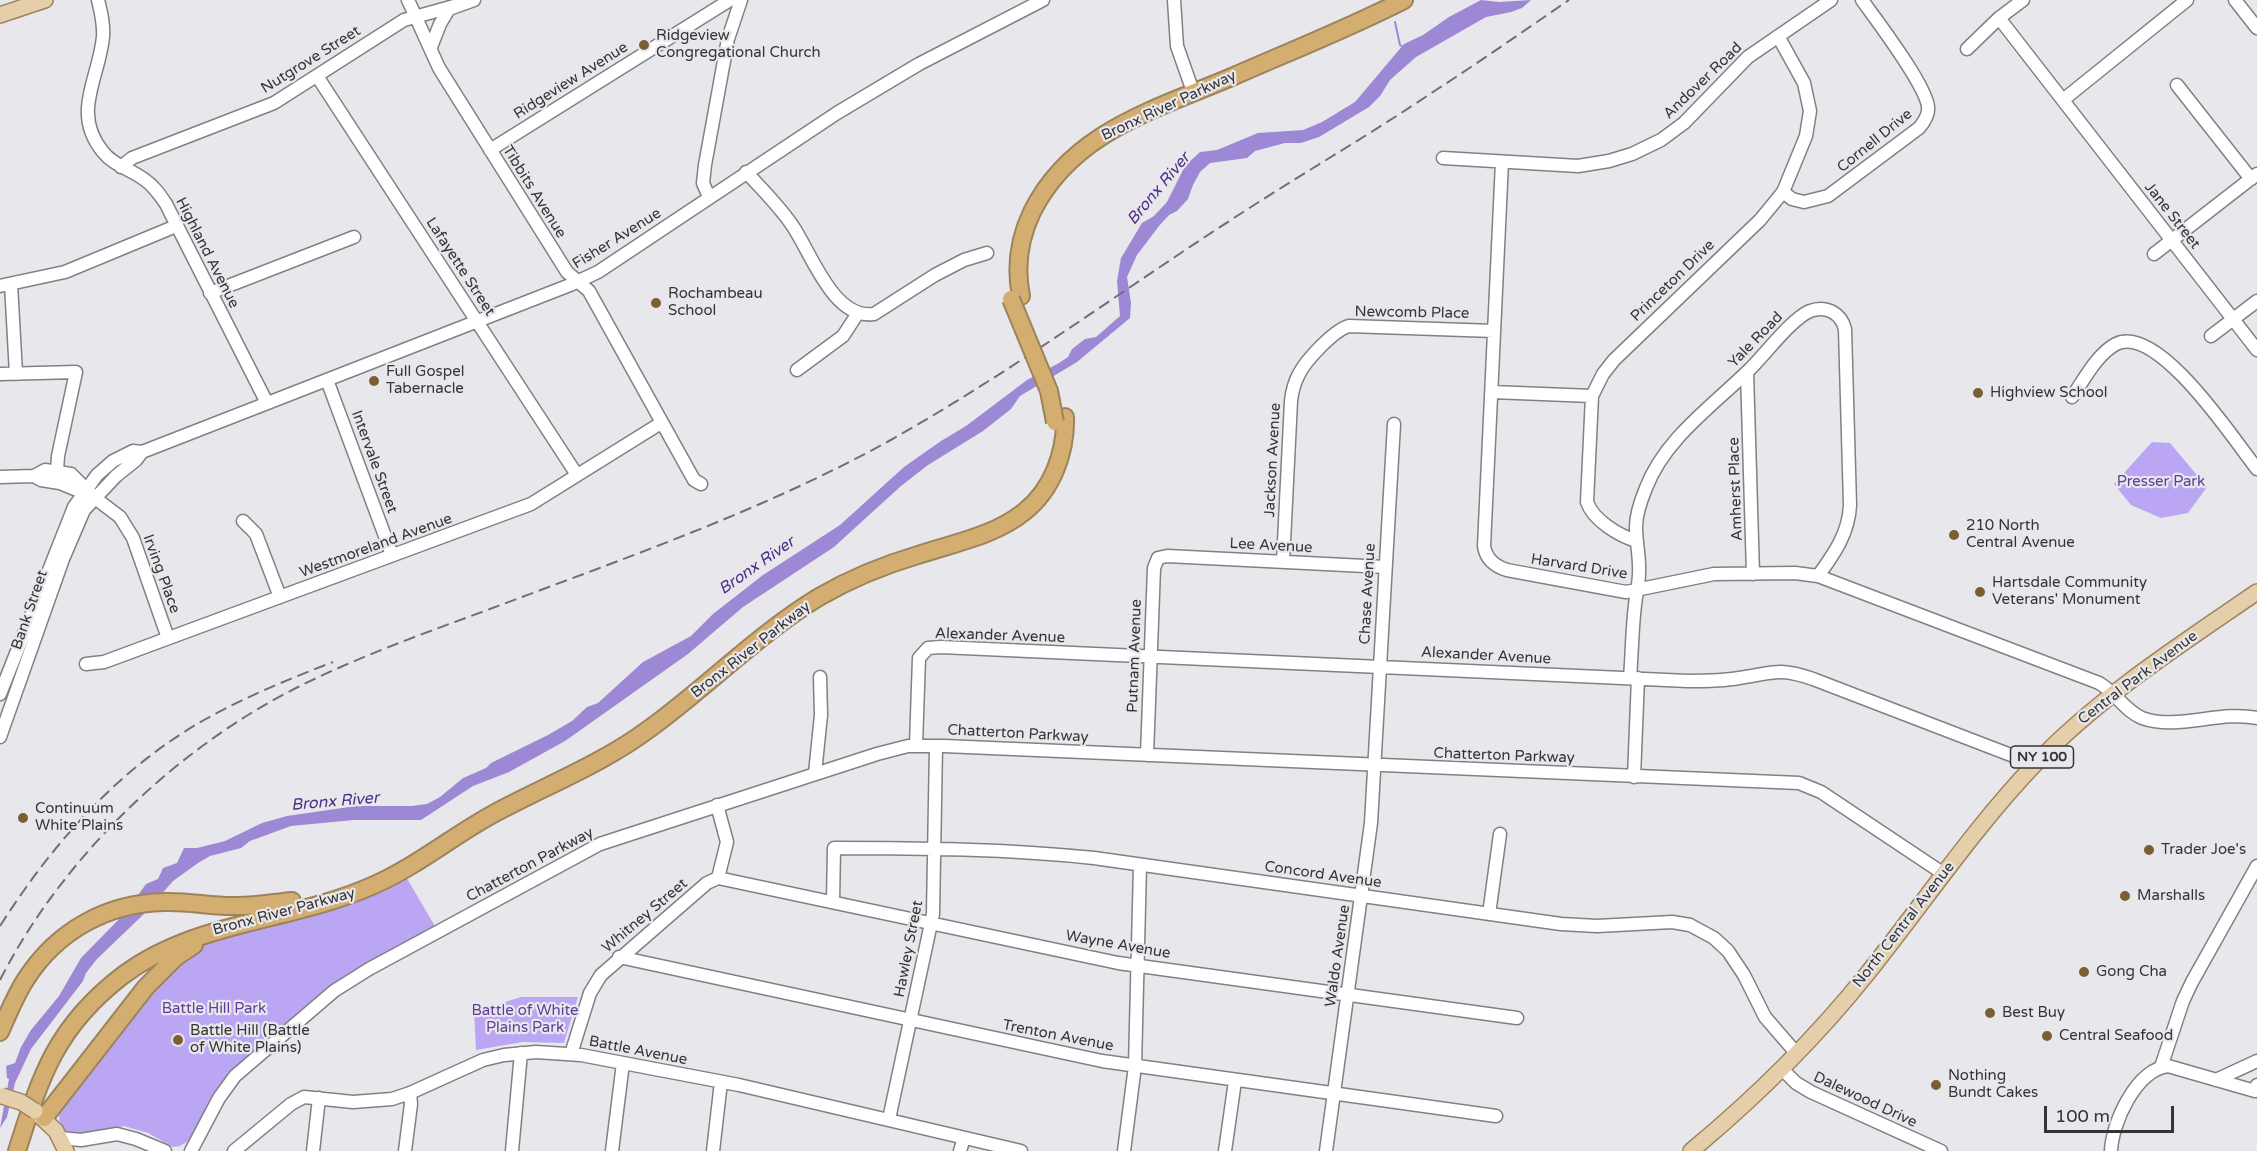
<!DOCTYPE html>
<html>
<head>
<meta charset="utf-8">
<style>
	body { margin:0 }
	#map { position:relative; width:2257px; height:1151px; overflow:hidden; background:#e8e7ec; font-family:"Varela Round",sans-serif }
	canvas { display:block }
	.scale { position:absolute; left:2044px; top:1106px; width:130px; height:27px; box-sizing:border-box; border:3px solid #353436; border-top:0; padding-left:8px; font-size:18px; line-height:21px; white-space:nowrap; color:#353436; -webkit-text-stroke:4px #e8e7ec; paint-order:stroke }
</style>
</head>
<body>
<div id="map">
<canvas width="2257" height="1151"></canvas>
<div class="scale">100 m</div>
</div>
<script>
const g = document.querySelector('canvas').getContext('2d');
g.lineJoin = 'round';
function paint(path, color) { g.fillStyle = color; g.fill(path, 'evenodd'); }
function stroke(path, color, width, dash) { g.strokeStyle = color; g.lineWidth = width; g.lineCap = dash ? 'butt' : 'round'; g.setLineDash(dash || []); g.stroke(path); }
function drawText(font, color, halo, rows, align = 'center') {
  g.font = font + ' "Varela Round",sans-serif'; g.lineWidth = 4.5; g.setLineDash([]); g.textBaseline = 'middle'; g.strokeStyle = halo; g.fillStyle = color; for (const [text, x, y, turn = 0] of rows) {
    g.save(); g.translate(x, y); g.rotate((+turn || 0) * Math.PI / 180); g.textAlign = isNaN(turn) ? turn : align; if (halo) g.strokeText(text, 0, 0); g.fillText(text, 0, 0); g.restore();
  }
}
paint(new Path2D(`
	M 2152,442 L 2170,443 L 2207,487 L 2188,513 L 2161,518 L 2131,505 L 2114,484 Z
	M 405,875 L 436,928 L 342,978 L 231,1074 L 190,1140 L 180,1146 L 173,1147 L 148,1133 L 124,1126 L 80,1137 L 67,1134 L 60,1122 L 58,1111 L 136,1002 L 204,943 Z
	M 521,997 L 578,997 L 564,1043 L 523,1042 L 476,1050 L 474,1012 Z`), '#bba6f4');
paint(new Path2D(`
	M 1481,0 L 1499,2 L 1531,0 L 1522,8 L 1511,12 L 1486,17 L 1416,57 L 1390,80 L 1380,96 L 1369,107 L 1319,137 L 1301,143 L 1285,143 L 1255,151 L 1247,158 L 1210,163 L 1200,172 L 1193,185 L 1188,199 L 1177,211 L 1169,215 L 1159,226 L 1137,255 L 1127,277 L 1131,303 L 1130,318 L 1077,362 L 1020,396 L 1011,409 L 983,431 L 928,465 L 901,486 L 834,547 L 743,607 L 688,654 L 565,741 L 509,772 L 473,786 L 421,820 L 354,820 L 291,826 L 250,841 L 241,848 L 210,856 L 198,863 L 173,881 L 146,912 L 97,959 L 86,973 L 83,981 L 31,1049 L 15,1083 L 7,1117 L 0,1128 L 9,1079 L 7,1078 L 6,1066 L 15,1063 L 21,1047 L 31,1030 L 59,996 L 81,958 L 125,913 L 146,884 L 158,879 L 163,868 L 177,863 L 184,848 L 197,848 L 225,841 L 262,823 L 287,816 L 356,806 L 412,806 L 427,804 L 440,797 L 463,778 L 486,768 L 491,763 L 548,735 L 572,721 L 587,707 L 598,703 L 643,662 L 691,636 L 713,614 L 763,575 L 840,525 L 904,467 L 941,441 L 966,426 L 1027,380 L 1059,363 L 1068,357 L 1072,349 L 1085,339 L 1096,337 L 1120,316 L 1117,281 L 1121,258 L 1142,223 L 1154,216 L 1167,202 L 1185,166 L 1200,152 L 1217,150 L 1258,133 L 1303,130 L 1322,122 L 1355,102 L 1404,44 L 1423,35 L 1449,17 Z`), '#9d88d5');
stroke(new Path2D(`
	M 1395,22 L 1400,45 L 1403,47`), '#9d88d5', 2);
const minor = new Path2D(`
	M 98,0 C 101,12 104,24 103,37 C 99,79 71,113 103,152 C 114,166 131,169 145,180 C 154,186 160,195 166,204 L 267,403
	M 408,0 L 439,68 L 567,272 L 589,291 L 694,480 L 701,484
	M 1174,0 L 1177,46 L 1190,83
	M 2235,0 L 2257,28
	M 1999,18 L 2257,350
	M 431,47 L 440,24 L 449,9 L 474,0
	M 1967,49 L 1999,18 L 2023,0
	M 317,76 L 577,475
	M 2177,85 L 2251,179
	M 2063,100 L 2187,0
	M 490,150 L 730,0
	M 1443,158 L 1578,166 L 1609,161 L 1632,154 L 1661,140 L 1684,123 L 1748,57 L 1831,0
	M 1502,162 L 1484,546 C 1486,559 1494,566 1507,570 L 1626,592 L 1714,574 L 1795,573 L 1818,576 L 2099,683 C 2115,692 2125,711 2142,718 C 2177,731 2220,710 2257,718
	M 121,167 L 132,158 L 274,103 L 404,20 L 454,6
	M 746,172 C 762,189 779,206 792,225 C 811,252 833,320 874,314 L 935,275 L 964,260 L 987,253
	M 1783,192 L 1792,199 L 1804,202 L 1828,196 L 1919,128 C 1924,122 1929,114 1928,107 C 1926,85 1877,21 1862,0
	M 709,197 L 703,183 L 705,165 L 728,39 L 741,0
	M 2154,254 L 2257,174
	M 11,284 L 16,374
	M 0,286 L 65,272 L 176,226
	M 210,293 L 354,237
	M 2211,336 L 2257,301
	M 797,370 L 843,336 L 858,313
	M 1747,372 L 1753,574
	M 0,374 L 76,372 L 58,456 L 57,471
	M 327,380 L 392,555
	M 1492,392 L 1592,396
	M 2072,397 C 2084,380 2097,354 2116,344 C 2158,323 2234,440 2257,469
	M 34,476 L 45,470 L 71,474 L 95,498 L 120,517 L 133,538 L 168,638
	M 0,477 L 34,476 L 41,480 L 60,483 L 89,495
	M 243,521 L 256,534 L 280,597
	M 1637,541 C 1619,536 1593,520 1587,502 L 1592,396 L 1603,374 L 1614,360 L 1760,220 L 1783,192 L 1806,136 L 1810,111 L 1804,83 L 1778,36
	M 1283,562 L 1291,401 C 1292,392 1294,383 1299,374 C 1306,360 1334,330 1349,326 L 1494,331
	M 86,664 L 104,662 L 531,504 L 661,423
	M 1630,678 C 1632,654 1632,629 1635,605 C 1636,594 1639,584 1639,573 C 1640,558 1636,543 1636,527 C 1636,514 1641,500 1646,488 C 1665,439 1711,407 1748,371 C 1764,356 1791,319 1810,311 C 1826,305 1841,313 1845,329 L 1850,505 C 1849,533 1834,554 1818,576
	M 0,694 L 74,507 L 97,475 L 113,461 L 133,451 L 142,452
	M 0,737 L 63,559 L 84,510 L 116,476 L 136,460 L 142,452 L 570,285 L 598,272 L 837,113 L 919,64 L 1043,0
	M 916,745 L 919,658 L 928,648 L 941,647 L 1688,681 C 1705,681 1722,681 1739,678 C 1773,673 1778,667 1813,679 L 2016,757 L 2033,766
	M 1147,755 L 1154,568 L 1158,558 L 1167,556 L 1385,567
	M 815,773 L 821,715 L 820,677
	M 1634,777 L 1638,678
	M 717,805 L 727,842 L 718,878
	M 833,902 L 834,848 C 921,848 1007,849 1094,858 L 1561,924 L 1597,926 L 1672,922 L 1690,925 L 1714,938 L 1728,951 L 1744,975 L 1765,1017 L 1797,1054
	M 1489,914 L 1500,834
	M 619,957 L 1102,1061 L 1496,1116
	M 571,1054 L 590,993 L 601,975 L 707,883 L 718,878 L 1118,963 L 1517,1018
	M 2161,1067 L 2183,1001 L 2192,982 L 2257,866
	M 1782,1069 L 1796,1083 L 1811,1092 L 1941,1151
	M 2216,1080 L 2257,1061
	M 889,1119 L 933,914 L 936,746
	M 60,1138 L 81,1140 L 117,1134 L 136,1139 L 165,1151
	M 191,1151 L 219,1098 L 235,1076 L 334,991 L 369,969 L 600,844 L 877,754 L 908,746 L 944,746 L 1799,783 L 1821,792 L 1944,874
	M 234,1151 L 291,1104 L 304,1097 L 353,1102 L 392,1099 L 410,1093 L 483,1060 L 504,1055 L 536,1052 L 581,1055 L 739,1085 L 1021,1151
	M 313,1151 L 319,1098
	M 405,1151 L 411,1104 L 410,1093
	M 512,1151 L 521,1053
	M 612,1151 L 623,1063
	M 713,1151 L 721,1082
	M 960,1151 L 964,1138
	M 1124,1151 L 1135,1066 L 1140,865
	M 1225,1151 L 1235,1081
	M 1326,1151 L 1371,823 L 1394,424
	M 2111,1151 C 2112,1123 2136,1070 2168,1066 L 2255,1091 L 2257,1085`);
const major = new Path2D(`
	M 0,15 L 45,0
	M 35,1111 L 56,1131 L 66,1151
	M 1691,1151 C 1756,1097 1815,1039 1867,974 C 1923,904 1973,829 2035,764 C 2100,696 2180,645 2257,592`);
const highway = new Path2D(`
	M 1021,296 C 1015,266 1019,239 1032,212 C 1072,131 1157,109 1234,76 C 1291,51 1349,28 1404,0
	M 0,1032 C 8,1014 15,996 26,979 C 57,931 107,903 164,902 C 187,901 209,906 232,906 C 252,907 272,903 292,901
	M 44,1118 L 146,987 L 176,957 L 194,945
	M 17,1151 C 41,1075 56,1027 122,976 C 196,920 292,922 374,885 C 417,866 454,835 495,813 C 547,785 602,764 649,729 C 707,687 758,634 819,597 C 850,579 884,565 918,555 C 954,543 994,536 1024,512 C 1052,490 1066,453 1065,417`);
stroke(minor, '#818084', 15);
stroke(major, '#9c835c', 18);
stroke(highway, '#9c835c', 20);
stroke(minor, '#fff', 12);
stroke(major, '#e5ceaa', 15);
stroke(highway, '#d4ae71', 16);
stroke(new Path2D(`
	M 0,926 C 53,843 118,769 204,720 C 245,697 289,679 333,662
	M 0,980 C 62,858 176,748 298,687 C 360,656 425,633 490,609 C 625,558 762,511 889,441 C 1010,373 1121,291 1237,216 C 1303,173 1371,134 1436,90 C 1481,61 1525,30 1569,0`), '#706f72', 2, [12, 6]);
const majorBridge = new Path2D(`
	M 2,1096 L 21,1102 L 35,1111`);
const highwayBridge = new Path2D(`
	M 1011,299 L 1049,391 L 1055,422`);
stroke(majorBridge, '#9c835c', 18, []);
stroke(highwayBridge, '#9c835c', 20, []);
stroke(majorBridge, '#e5ceaa', 15);
stroke(highwayBridge, '#d4ae71', 16);
for (const [x, y, r, color] of [
	[644,45,6,"#7b5f32"],
	[656,303,6,"#7b5f32"],
	[374,381,6,"#7b5f32"],
	[1978,393,6,"#7b5f32"],
	[1954,535,6,"#7b5f32"],
	[1980,592,6,"#7b5f32"],
	[23,818,6,"#7b5f32"],
	[2149,850,6,"#7b5f32"],
	[2125,896,6,"#7b5f32"],
	[2084,972,6,"#7b5f32"],
	[1990,1013,6,"#7b5f32"],
	[2047,1036,6,"#7b5f32"],
	[178,1040,6,"#7b5f32"],
	[1936,1085,6,"#7b5f32"]
]) { const dot = new Path2D(); dot.arc(x, y, r, 0, 2 * Math.PI); g.fillStyle = color; g.fill(dot); stroke(dot, '#e8e7ec', 2); }
for (const [x, y, w] of [
	[2042,757,63]
]) { const box = new Path2D(); box.roundRect(x - w / 2, y - 11, w, 22, 4.5); g.fillStyle = '#e8e7ec'; g.fill(box); stroke(box, '#353436', 1.5); }
drawText('bold 14px', '#353436', null, [
	["NY 100",2042,757]
]);
drawText('15px', '#353436', '#e8e7ec', [
	["Ridgeview",656,36],
	["Congregational Church",656,53],
	["Rochambeau",668,294],
	["School",668,311],
	["Full Gospel",386,372],
	["Tabernacle",386,389],
	["Highview School",1990,393],
	["210 North",1966,526],
	["Central Avenue",1966,543],
	["Hartsdale Community",1992,583],
	["Veterans' Monument",1992,600],
	["Continuum",35,809],
	["White Plains",35,826],
	["Trader Joe's",2161,850],
	["Marshalls",2137,896],
	["Gong Cha",2096,972],
	["Best Buy",2002,1013],
	["Battle Hill (Battle",190,1031],
	["of White Plains)",190,1048],
	["Central Seafood",2059,1036],
	["Nothing",1948,1076],
	["Bundt Cakes",1948,1093]
], 'left');
drawText('15px', '#353436', '#e8e7ec', [
	["Nutgrove Street",311,60,-32],
	["Ridgeview Avenue",571,81,-32],
	["Andover Road",1703,81,-44],
	["Bronx River Parkway",1169,106,-25],
	["Cornell Drive",1875,141,-39],
	["Tibbits Avenue",534,192,58],
	["Jane Street",2172,216,52],
	["Fisher Avenue",617,239,-32],
	["Highland Avenue",207,253,63],
	["Lafayette Street",460,267,57],
	["Princeton Drive",1673,281,-44],
	["Newcomb Place",1412,313,1],
	["Yale Road",1756,340,-46],
	["Jackson Avenue",1273,460,-87],
	["Intervale Street",374,462,70],
	["Amherst Place",1736,489,-92],
	["Westmoreland Avenue",376,546,-20],
	["Lee Avenue",1271,546,3],
	["Harvard Drive",1579,567,9],
	["Irving Place",161,574,70],
	["Chase Avenue",1368,594,-87],
	["Bank Street",30,610,-71],
	["Alexander Avenue",1000,636,2],
	["Bronx River Parkway",751,650,-38],
	["Putnam Avenue",1135,656,-88],
	["Alexander Avenue",1486,656,3],
	["Central Park Avenue",2138,678,-37],
	["Chatterton Parkway",1018,734,3],
	["Chatterton Parkway",1504,756,2],
	["Chatterton Parkway",530,865,-28],
	["Concord Avenue",1323,875,8],
	["Bronx River Parkway",284,912,-15],
	["Whitney Street",645,916,-40],
	["North Central Avenue",1904,925,-52],
	["Wayne Avenue",1118,945,10],
	["Hawley Street",909,949,-79],
	["Waldo Avenue",1338,956,-82],
	["Trenton Avenue",1058,1036,11],
	["Battle Avenue",638,1051,11],
	["Dalewood Drive",1865,1100,25]
]);
drawText('15px', '#5e3e9a', '#e8e7ec', [
	["Presser Park",2161,482],
	["Battle Hill Park",214,1009],
	["Battle of White",525,1011],
	["Plains Park",525,1028]
]);
drawText('italic 16px', '#4e2d87', '#e8e7ec', [
	["Bronx River",1159,189,-50],
	["Bronx River",757,566,-35],
	["Bronx River",335,802,-5]
]);
</script>
</body>
</html>
